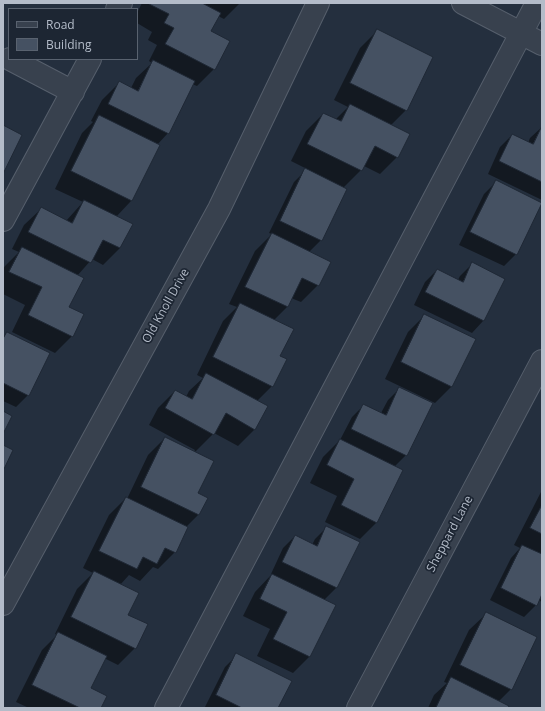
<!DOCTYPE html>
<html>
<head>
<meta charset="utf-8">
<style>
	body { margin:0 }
	#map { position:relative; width:545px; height:711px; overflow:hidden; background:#242f3e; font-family:"Open Sans",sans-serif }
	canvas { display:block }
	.frame { position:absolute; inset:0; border:4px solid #b4bcc9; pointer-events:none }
	.legend { position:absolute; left:8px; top:8px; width:130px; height:52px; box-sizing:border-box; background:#1d2633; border:1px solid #59626f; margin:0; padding:5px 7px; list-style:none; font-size:12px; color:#b4bcc9 }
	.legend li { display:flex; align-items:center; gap:8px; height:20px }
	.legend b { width:20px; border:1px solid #59626f }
</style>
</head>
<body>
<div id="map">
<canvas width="545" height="711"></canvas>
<div class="frame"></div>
<ul class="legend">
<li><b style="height:5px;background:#38414e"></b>Road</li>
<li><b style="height:11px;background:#455162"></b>Building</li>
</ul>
</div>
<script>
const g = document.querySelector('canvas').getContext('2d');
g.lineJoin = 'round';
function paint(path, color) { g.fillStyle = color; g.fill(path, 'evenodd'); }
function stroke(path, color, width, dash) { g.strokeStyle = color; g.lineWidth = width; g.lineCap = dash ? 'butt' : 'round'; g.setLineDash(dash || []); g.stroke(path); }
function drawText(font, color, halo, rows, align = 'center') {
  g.font = font + ' "Open Sans",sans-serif'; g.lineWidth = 3.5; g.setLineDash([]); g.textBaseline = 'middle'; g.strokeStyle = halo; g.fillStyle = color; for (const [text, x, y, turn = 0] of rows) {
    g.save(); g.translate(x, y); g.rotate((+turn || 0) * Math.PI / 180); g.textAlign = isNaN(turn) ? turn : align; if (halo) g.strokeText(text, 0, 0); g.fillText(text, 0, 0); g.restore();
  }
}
paint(new Path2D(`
	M 142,3 L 240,3 L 224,19 L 218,16 L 210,32 L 214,69 L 197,86 L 192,84 L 168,133 L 157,145 L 159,145 L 131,201 L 116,217 L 120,248 L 103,265 L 92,259 L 77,276 L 68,307 L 72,336 L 55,353 L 12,332 L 25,305 L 3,294 L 3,269 L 5,266 L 19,252 L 12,249 L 24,225 L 41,209 L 66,221 L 83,202 L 55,189 L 82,133 L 93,122 L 91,121 L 102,100 L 119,83 L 131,88 L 136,78 L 152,63 L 149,61 L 157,45 L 148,40 L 152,32 L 137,23 L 137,13 Z
	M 377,31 L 406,110 L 391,125 L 397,157 L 380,174 L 364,166 L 361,170 L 343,188 L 346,189 L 321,240 L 309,252 L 318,285 L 301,302 L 291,298 L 287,307 L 274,320 L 279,356 L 272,386 L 257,401 L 255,429 L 238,446 L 214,433 L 195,452 L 197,494 L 206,498 L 198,515 L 186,527 L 175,552 L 158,569 L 153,567 L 140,581 L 129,575 L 120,585 L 135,648 L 118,665 L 104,658 L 89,689 L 100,708 L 29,708 L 16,702 L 42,650 L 57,635 L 55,634 L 77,589 L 93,573 L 83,568 L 109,515 L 126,498 L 127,499 L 148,455 L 165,438 L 194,452 L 195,450 L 149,425 L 158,408 L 175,391 L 186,397 L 189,391 L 203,378 L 197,375 L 223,321 L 237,307 L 229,304 L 255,251 L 272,234 L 269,233 L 294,182 L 307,169 L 291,161 L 306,131 L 323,114 L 335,120 L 348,107 L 334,100 L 360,48 Z
	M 542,127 L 542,200 L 488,174 L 500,147 L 512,135 L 528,143 L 530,138 Z
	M 496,182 L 516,254 L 504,266 L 459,245 L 484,194 Z
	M 472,264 L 483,321 L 472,333 L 414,305 L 425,282 L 437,270 L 458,280 L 460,276 Z
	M 425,315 L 452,386 L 435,403 L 385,379 L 408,332 Z
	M 7,333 L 28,395 L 16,407 L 3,401 L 3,337 Z
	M 400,388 L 406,455 L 395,466 L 377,522 L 360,539 L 325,522 L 337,496 L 310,483 L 323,457 L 340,440 L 352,417 L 364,405 L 381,413 L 388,400 Z
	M 542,490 L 542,602 L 538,600 L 536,605 L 524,617 L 490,600 L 511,558 L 520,548 L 514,545 Z
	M 327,527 L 358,542 L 336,588 L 324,600 L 310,656 L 293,673 L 257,656 L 270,629 L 243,616 L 255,592 L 272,574 L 271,574 L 283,548 L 295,536 L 312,545 L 315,539 Z
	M 486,614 L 511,689 L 498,702 L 507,708 L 428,708 L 434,695 L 447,683 L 444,682 L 469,630 Z
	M 237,655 L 277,708 L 205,707 L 225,667 Z`), '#0007');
const building = new Path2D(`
	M 149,3 L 202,3 L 221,13 L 211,31 L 230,41 L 215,70 L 165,44 L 174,28 L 164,23 L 169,14 L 149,4 Z
	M 377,29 L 433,57 L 407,111 L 350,83 Z
	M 153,60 L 195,81 L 169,134 L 108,104 L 119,81 L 138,91 Z
	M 350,104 L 410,134 L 398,158 L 375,146 L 362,171 L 307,144 L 323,113 L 341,121 Z
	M 99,115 L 160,145 L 132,201 L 71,171 Z
	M 3,125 L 22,135 L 3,174 Z
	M 542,126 L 542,182 L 499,161 L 512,134 L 533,144 Z
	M 305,168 L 347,189 L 322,241 L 280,221 Z
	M 496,180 L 542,203 L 517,255 L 470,232 Z
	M 84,200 L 133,224 L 120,248 L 103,240 L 91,263 L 28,232 L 41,207 L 72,223 Z
	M 272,233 L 331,262 L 319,286 L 302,278 L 288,307 L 245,287 Z
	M 22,247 L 84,278 L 69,307 L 84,314 L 73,337 L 28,315 L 42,287 L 9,272 Z
	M 472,262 L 505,279 L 484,321 L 425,292 L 437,269 L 463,282 Z
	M 240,303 L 294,329 L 280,356 L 287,359 L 273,387 L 213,357 Z
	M 424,314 L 476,339 L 452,387 L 401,362 Z
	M 7,332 L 50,353 L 29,396 L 3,383 L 3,339 Z
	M 206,373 L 268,406 L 255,430 L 226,413 L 214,435 L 165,408 L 175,390 L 192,399 Z
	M 399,387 L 433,403 L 407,456 L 351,429 L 363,404 L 386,415 Z
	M 3,411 L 12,416 L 3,434 Z
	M 165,437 L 214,461 L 198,493 L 208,498 L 199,515 L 141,487 Z
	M 340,439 L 403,470 L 377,523 L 341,505 L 354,479 L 327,465 Z
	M 3,445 L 13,450 L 4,469 L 3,468 Z
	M 126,497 L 188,527 L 176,553 L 165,548 L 157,564 L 143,557 L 137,569 L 99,551 Z
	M 542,505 L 542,534 L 530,528 Z
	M 326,526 L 360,542 L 337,588 L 282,562 L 295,535 L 317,546 Z
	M 522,545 L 542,554 L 542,594 L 537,606 L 501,588 Z
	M 94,571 L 139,593 L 128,615 L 148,624 L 136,649 L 71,617 Z
	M 272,574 L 336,605 L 310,657 L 273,639 L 287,612 L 260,599 Z
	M 486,612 L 537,637 L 512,690 L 460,665 Z
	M 58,632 L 107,656 L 91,688 L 107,696 L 101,708 L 80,708 L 32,685 Z
	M 236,653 L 292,681 L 278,708 L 242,708 L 216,695 Z
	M 451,677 L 509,706 L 508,708 L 436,708 Z`);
paint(building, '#455162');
stroke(building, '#1f2835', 1);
const minor = new Path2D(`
	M 463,3 L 542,44
	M 117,9 L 121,3
	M 10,59 L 73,92
	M 3,220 L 90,59
	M 3,604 L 219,209 L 318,3
	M 166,708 L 537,3
	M 358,708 L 542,361`);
stroke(minor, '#565f6c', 24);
stroke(minor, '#38414e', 22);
drawText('12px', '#b4bcc9', '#1d2633', [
	["Old Knoll Drive",166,306,-61],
	["Sheppard Lane",450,534,-62]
]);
</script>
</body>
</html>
